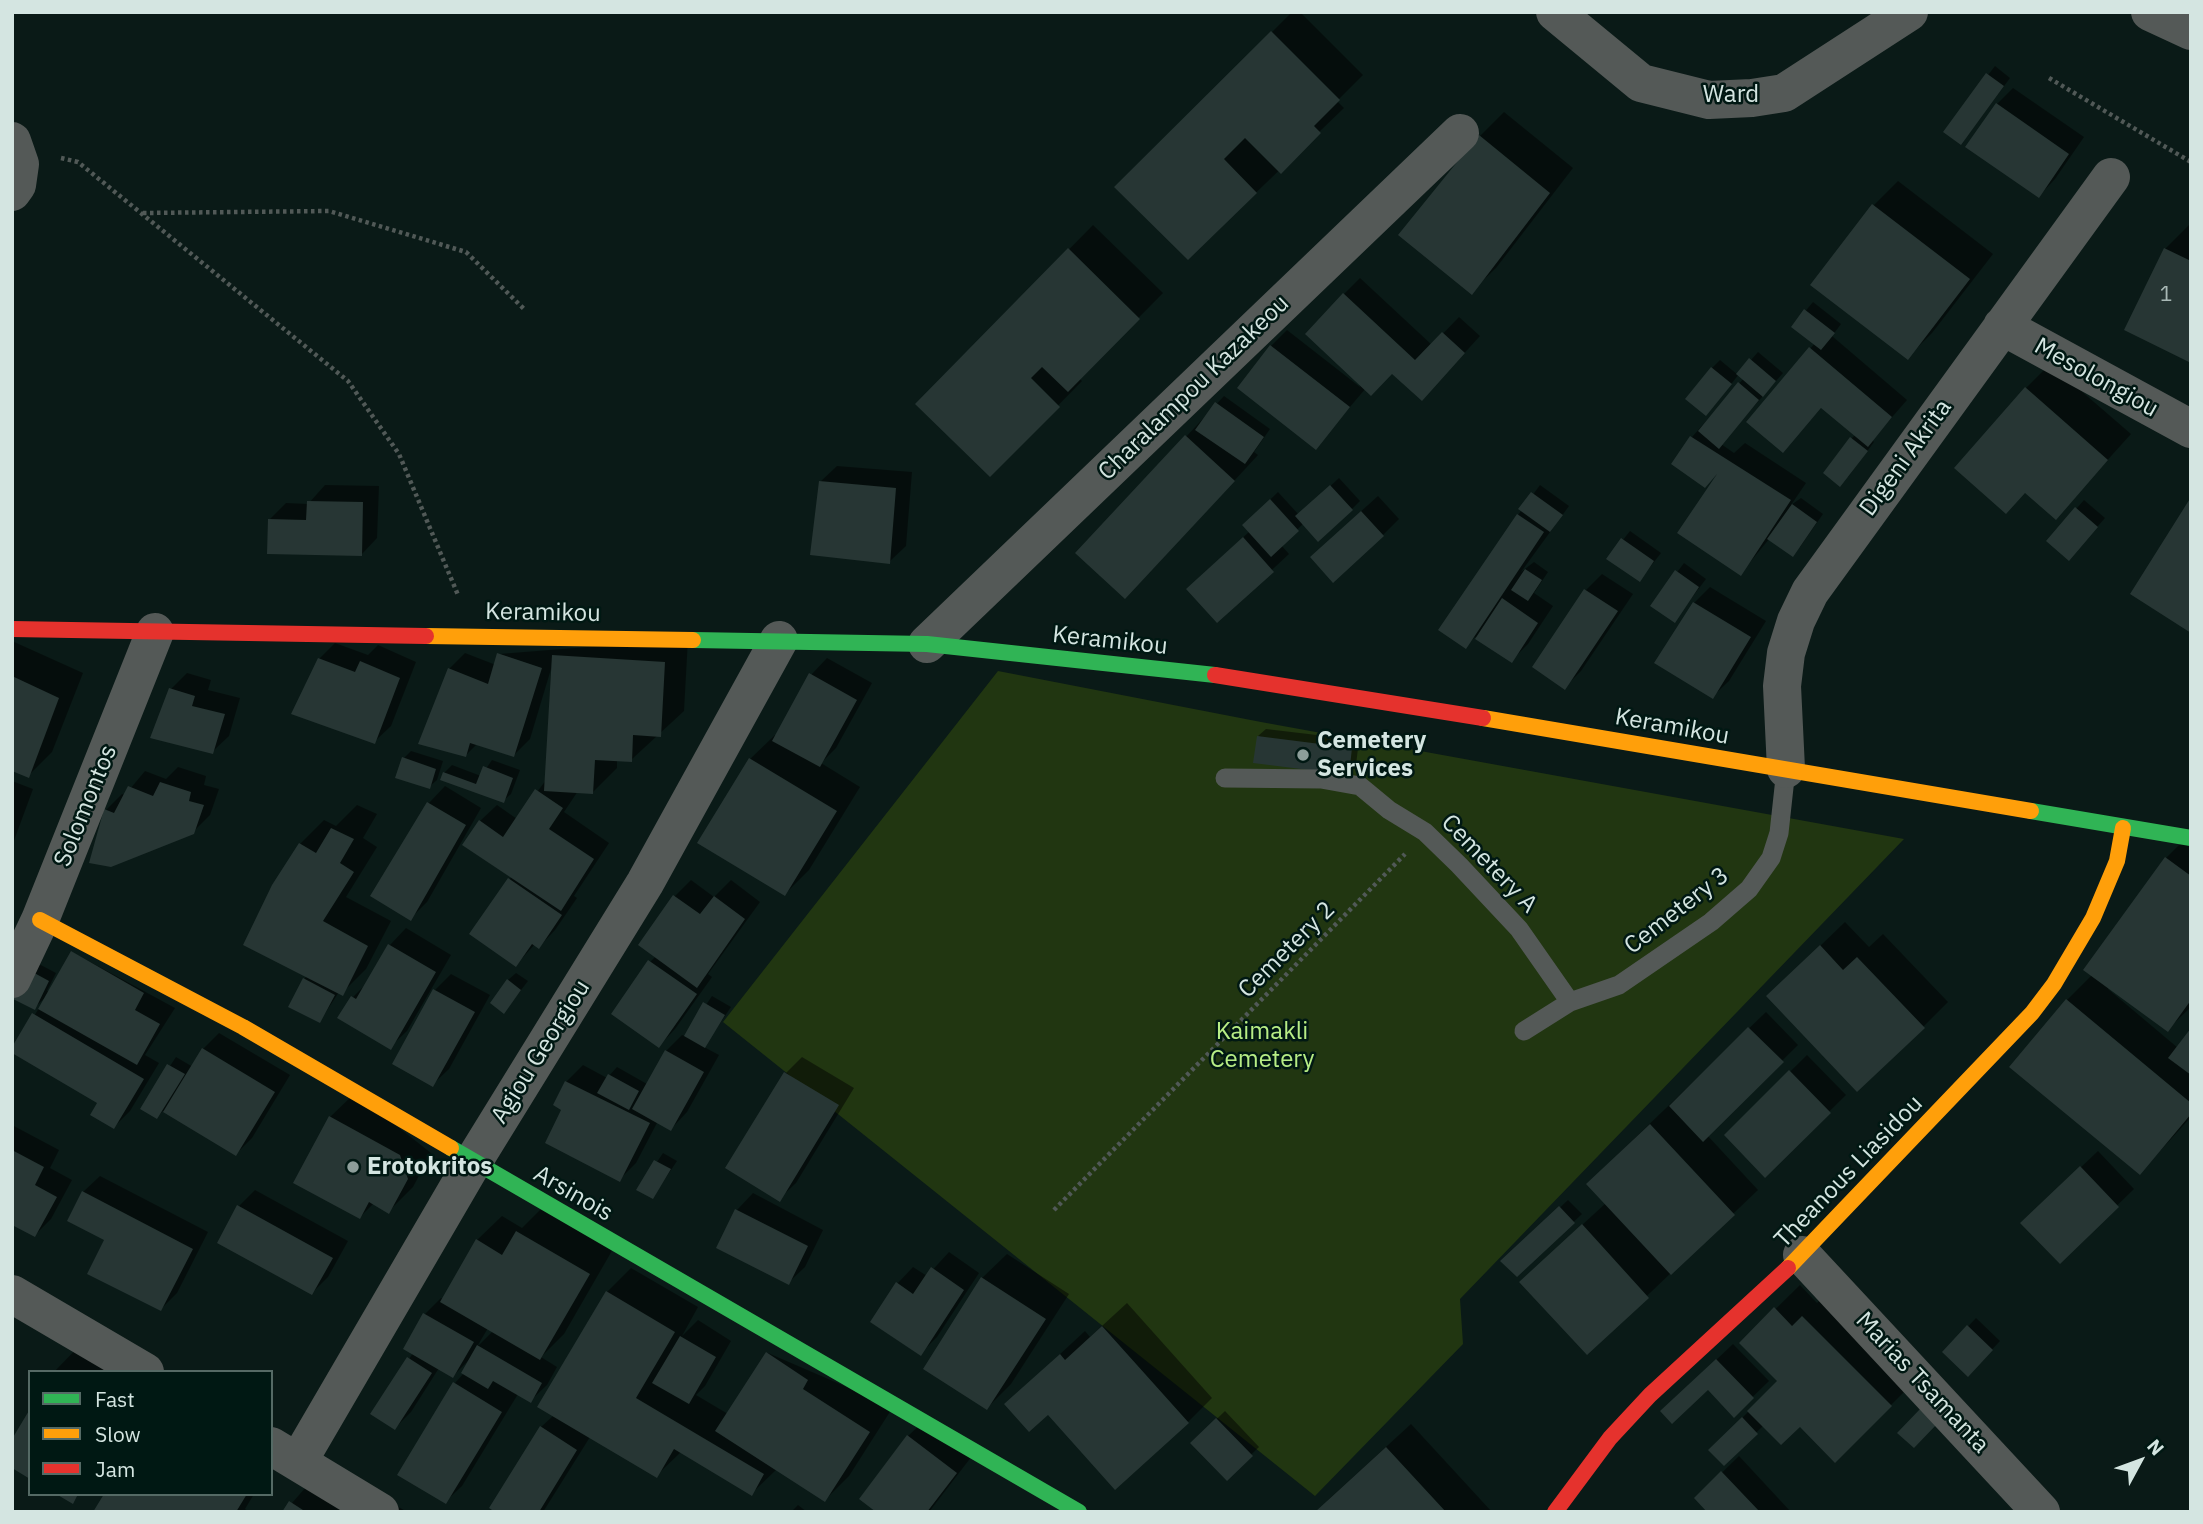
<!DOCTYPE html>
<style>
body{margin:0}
#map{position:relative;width:2203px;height:1524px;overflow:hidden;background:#0a1a17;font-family:"IBM Plex Sans",sans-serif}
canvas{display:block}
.frame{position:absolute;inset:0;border:14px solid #d4e5e1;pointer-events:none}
.legend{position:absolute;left:28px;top:1370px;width:245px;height:126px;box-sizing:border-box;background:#001813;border:2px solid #556a65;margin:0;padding:9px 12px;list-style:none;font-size:21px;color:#d4e5e1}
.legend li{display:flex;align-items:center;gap:14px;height:35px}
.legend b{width:35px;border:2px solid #556a65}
.north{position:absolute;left:2105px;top:1426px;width:70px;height:70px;-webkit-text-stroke:5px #001813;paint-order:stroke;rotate:49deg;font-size:19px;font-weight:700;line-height:28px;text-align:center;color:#d4e5e1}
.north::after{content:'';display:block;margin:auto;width:24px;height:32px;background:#d4e5e1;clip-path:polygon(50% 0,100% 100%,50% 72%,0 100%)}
</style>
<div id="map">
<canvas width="2203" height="1524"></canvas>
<div class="frame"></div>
<ul class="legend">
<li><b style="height:9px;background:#30b455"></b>Fast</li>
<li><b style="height:9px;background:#ff9f0a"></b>Slow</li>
<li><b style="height:9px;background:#e5322d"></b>Jam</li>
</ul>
<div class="north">N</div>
</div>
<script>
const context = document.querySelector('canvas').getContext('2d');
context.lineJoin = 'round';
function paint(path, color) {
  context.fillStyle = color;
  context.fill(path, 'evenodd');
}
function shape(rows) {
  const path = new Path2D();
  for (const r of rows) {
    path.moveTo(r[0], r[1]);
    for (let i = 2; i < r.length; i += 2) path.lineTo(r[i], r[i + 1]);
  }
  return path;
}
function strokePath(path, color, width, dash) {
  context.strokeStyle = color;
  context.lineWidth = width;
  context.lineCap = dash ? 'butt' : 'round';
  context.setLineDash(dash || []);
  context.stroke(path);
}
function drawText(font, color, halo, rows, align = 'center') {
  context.font = font + ' "IBM Plex Sans",sans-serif';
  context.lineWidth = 5;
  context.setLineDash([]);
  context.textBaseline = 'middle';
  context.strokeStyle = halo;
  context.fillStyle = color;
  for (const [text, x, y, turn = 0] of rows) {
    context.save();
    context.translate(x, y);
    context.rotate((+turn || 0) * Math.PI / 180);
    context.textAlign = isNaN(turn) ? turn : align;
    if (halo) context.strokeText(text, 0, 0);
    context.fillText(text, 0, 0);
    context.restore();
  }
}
paint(shape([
 [998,671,1261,722,1904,839,1460,1299,1463,1344,1315,1496,723,1022]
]), '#213611');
paint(shape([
 [1292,12,1300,12,1363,75,1337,101,1344,108,1188,258,1117,187],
 [1995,66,2010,78,1968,135,1945,131],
 [2013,88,2084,137,2055,179,2039,196,1997,104],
 [1504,112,1573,168,1496,268,1471,292,1480,136],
 [1898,181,1993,254,1932,333,1907,358,1874,205],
 [2190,224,2191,225,2191,361,2126,329,2165,249],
 [1093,225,1163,293,1079,378,1082,381,990,475,917,404],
 [1360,278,1432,345,1459,317,1480,336,1438,382,1393,372,1366,388,1316,447,1271,346,1287,330,1360,387,1344,294],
 [1813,302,1841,324,1832,336,1907,400,1872,440,1874,442,1848,477,1852,438,1856,434,1822,407,1783,451,1748,422,1815,343,1793,326],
 [1758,352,1783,373,1721,444,1734,453,1745,443,1806,483,1791,505,1801,498,1823,514,1800,547,1770,538,1741,573,1716,477,1674,464,1692,437,1744,378,1739,374,1714,406,1712,368,1720,360,1738,375],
 [2050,364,2131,434,2056,517,2026,388],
 [1224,396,1270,429,1254,452,1258,455,1149,573,1078,553],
 [837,466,912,472,906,546,889,562,820,482],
 [1339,478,1360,501,1352,509,1304,523,1281,545,1289,554,1217,621,1204,573,1250,531,1244,525,1278,492,1299,515],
 [325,485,379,486,377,538,361,555,270,519,286,503,308,504],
 [1540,485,1569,506,1521,572,1534,562,1548,572,1534,593,1553,606,1528,644,1512,660,1475,637,1466,646,1518,515],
 [1378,496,1399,519,1383,535,1328,541],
 [2084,500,2105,518,2076,551,2048,541],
 [1630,531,1661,553,1640,580,1608,559],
 [1684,563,1706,579,1674,621,1652,606],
 [1602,574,1633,594,1581,671,1565,687,1586,590],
 [1710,587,1766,621,1729,681,1712,697,1694,603],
 [688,639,684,711,631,760,617,759,617,768,593,792,578,791,564,812,609,843,574,896,577,898,555,930,539,947,535,944,516,965,471,934,512,876,480,821,497,805,517,819,546,780,551,669,530,739,514,755,477,744,466,755,449,669,465,653,496,665,499,654],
 [12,641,83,673,52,752,28,776,12,769],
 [335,643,368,655,378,645,416,662,391,726,374,742,319,659],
 [827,658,872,683,836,748,821,763,860,787,809,870,785,894,750,759,775,735,777,736,811,675],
 [187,673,211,680,208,690,240,698,229,736,212,752,171,689],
 [1266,729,1359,740,1356,765,1348,773,1258,736],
 [411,751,443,761,437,780,429,787,404,758],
 [492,760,520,770,511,794,503,801,444,773,452,765,481,776],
 [178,767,206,776,204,785,219,789,210,815,193,832,91,862,106,810,122,794,125,795,145,771,166,779],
 [12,781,33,789,12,846],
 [445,786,481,808,427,902,411,918,373,896,429,803],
 [357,805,377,814,363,838,377,847,346,897,391,921,366,969,342,993,339,992,320,1021,304,979,307,976,300,844,324,820,336,826],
 [2190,834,2191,1007,2168,1029,2109,987,2108,989,2178,1048,2191,1031,2191,1117,2140,1173,2067,1000,2092,975,2166,858],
 [691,880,714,897,731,880,760,902,708,974,712,977,675,1029,659,1046,650,962,656,956,675,896],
 [1845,922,1869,947,1883,934,1948,1002,1923,1027,1793,972],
 [406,928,451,955,407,1031,390,1047,340,1018,353,997,368,982,390,945],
 [72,952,175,1008,145,1055,159,1063,130,1111,114,1127,99,1103,12,1051,46,997,34,1008,15,998,37,963,56,973,47,991,49,992],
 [516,973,528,981,504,1012,508,980],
 [451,974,490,995,449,1069,432,1085,435,990],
 [712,996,731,1007,704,1047,719,1055,687,1112,671,1129,658,1121,636,1163,620,1179,564,1109,555,1104,566,1082,583,1065,607,1078,617,1067,647,1084,666,1051,682,1035,685,1036],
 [1766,1012,1798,1045,1707,1135,1758,1190,1587,1353,1546,1258,1606,1203,1612,1160],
 [219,1033,290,1075,252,1138,236,1154,163,1111,157,1117,142,1108,176,1057,193,1067,203,1049],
 [1807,1055,1846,1095,1765,1175,1726,1135],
 [802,1057,854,1088,796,1183,779,1199,728,1168,786,1073],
 [355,1093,431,1153,413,1187,389,1211,374,1203,360,1217,330,1117],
 [12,1125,59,1150,50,1168,72,1180,51,1219,35,1235,12,1223],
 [2098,1151,2134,1189,2060,1261,2039,1207],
 [663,1153,677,1161,653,1197,639,1189],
 [100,1176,208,1232,177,1293,161,1309,106,1240,83,1192],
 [255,1190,348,1241,328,1277,312,1293,239,1206],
 [753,1193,823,1230,805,1267,788,1283,718,1247,737,1210],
 [1568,1200,1582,1214,1517,1275,1503,1261],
 [542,1208,613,1249,564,1334,541,1357,557,1367,547,1385,530,1401,518,1394,462,1486,445,1502,399,1474,455,1383,464,1373,469,1360,453,1376,439,1368,411,1412,395,1428,373,1414,413,1353,425,1314,441,1298,443,1299,477,1240,502,1216,522,1228],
 [488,1328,493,1331,479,1345,478,1345],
 [949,1252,979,1273,937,1337,921,1353,897,1284,913,1267,927,1276],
 [1007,1254,1069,1294,1011,1384,987,1408,982,1278],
 [631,1268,698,1307,682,1336,698,1320,731,1341,705,1386,696,1395,728,1414,768,1353,893,1407,849,1476,825,1500,777,1469,751,1494,681,1452,656,1476,590,1437,543,1512,498,1512,541,1427,554,1415,607,1292],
 [1800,1285,1817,1303,1827,1293,1915,1381,1835,1461,1800,1425,1764,1425,1724,1464,1710,1450,1779,1381,1741,1343],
 [1127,1303,1212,1398,1188,1422,1048,1412,1006,1404,1085,1331,1090,1337],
 [1976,1318,2000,1341,1968,1375,1944,1352],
 [81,1344,127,1372,54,1372],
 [1733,1344,1769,1381,1734,1415,1708,1388,1679,1395],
 [1225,1411,1259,1447,1227,1478,1192,1443],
 [925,1420,972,1456,929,1512,878,1512,908,1436],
 [1411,1424,1492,1512,1317,1512,1329,1499],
 [1739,1456,1791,1512,1709,1512,1696,1498],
 [314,1478,370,1490,407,1512,284,1512],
 [107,1494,254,1494,245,1509,249,1512,95,1512],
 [798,1505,807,1512,791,1512]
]), '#0007');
paint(shape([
 [1271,31,1340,100,1314,126,1321,133,1281,174,1245,138,1224,159,1257,193,1188,260,1114,187],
 [1986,73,2004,86,1961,145,1943,132],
 [1996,103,2069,154,2039,198,1965,147],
 [1479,135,1550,193,1472,295,1398,235],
 [1872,204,1970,279,1908,360,1810,285],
 [1068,248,1140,319,1068,392,1042,367,1031,378,1060,407,990,477,915,404],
 [2164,248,2191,261,2191,363,2124,330],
 [1343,293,1415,360,1442,332,1465,353,1422,401,1392,374,1371,396,1305,334],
 [1804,309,1835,333,1821,350,1791,327],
 [1270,345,1350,407,1316,450,1237,388],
 [1809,347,1892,417,1868,447,1821,408,1783,453,1746,422],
 [1749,358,1776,381,1763,397,1736,374],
 [1711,367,1732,384,1706,416,1685,399],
 [1738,382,1759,400,1719,449,1698,431],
 [2025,387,2108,460,2056,520,2025,493,2006,514,1954,468],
 [1215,402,1264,437,1245,464,1195,430],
 [1185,435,1235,481,1125,599,1075,553],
 [1690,436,1791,500,1741,576,1677,533,1717,474,1705,488,1671,464],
 [1850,437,1868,451,1840,487,1823,473],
 [819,481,896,488,890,564,810,555],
 [1330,485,1353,510,1318,542,1295,516],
 [1531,492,1563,515,1550,532,1518,509],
 [2191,497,2191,633,2130,594],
 [1270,499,1299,531,1271,557,1242,525],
 [307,501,363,502,362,556,267,554,268,519,306,520],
 [1792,504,1817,522,1793,557,1767,539],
 [2075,507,2098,527,2069,561,2046,541],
 [1361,511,1384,536,1333,583,1310,557],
 [1517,514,1544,532,1466,649,1438,630],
 [1243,537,1274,572,1217,623,1186,589],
 [1621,538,1654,561,1640,582,1606,559],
 [1525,569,1542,580,1528,601,1511,590],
 [1675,570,1699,587,1675,623,1650,606],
 [1584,589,1618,611,1565,690,1532,667],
 [1502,598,1538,623,1512,663,1475,639],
 [1693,602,1751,637,1713,699,1654,663],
 [497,653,542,668,514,757,470,743,466,757,418,744,448,668,488,684],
 [552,655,665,662,661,737,633,735,632,762,595,760,593,794,544,791],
 [318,658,355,672,360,661,400,678,375,744,291,714],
 [809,673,857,700,820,767,772,741],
 [12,676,59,698,29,778,12,771],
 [169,688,195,696,192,706,225,714,213,754,150,738],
 [1257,736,1352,748,1349,775,1253,763],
 [402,757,436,769,430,789,395,778],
 [749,758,837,811,785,896,697,843],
 [483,766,513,778,504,803,440,780,443,772,476,784],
 [160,782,191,792,189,801,204,805,194,834,111,867,89,863,104,809,114,813,128,786,153,796],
 [535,789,563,808,549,829,594,859,561,911,462,845,479,820,503,837],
 [427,802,466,825,411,921,370,896],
 [331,828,354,839,340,863,354,872,323,921,368,946,343,996,243,945,272,885,299,843,316,853],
 [2165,857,2191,876,2191,1000,2168,1032,2083,970],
 [508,878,562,915,539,949,532,944,516,967,469,934],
 [673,895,700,914,714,896,745,919,697,988,638,945],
 [388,944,436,972,391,1050,337,1018,351,996,356,999],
 [1820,945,1843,970,1857,957,1925,1028,1857,1092,1766,996],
 [71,951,144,993,135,1010,160,1024,137,1065,38,1009],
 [648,960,697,994,659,1048,611,1014],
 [27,969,49,981,35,1010,13,999],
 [303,978,335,995,320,1023,288,1007],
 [507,979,521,990,504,1014,490,1003],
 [433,989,475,1012,433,1087,392,1064],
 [2066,999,2191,1103,2191,1114,2140,1175,2009,1067],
 [703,1002,725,1015,705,1048,684,1036],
 [32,1013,144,1079,114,1129,90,1115,97,1103,12,1053,12,1047],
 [1748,1027,1784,1062,1703,1142,1669,1106],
 [2191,1028,2191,1075,2168,1058],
 [202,1048,275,1092,236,1156,163,1112],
 [665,1050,704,1072,671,1131,632,1109],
 [167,1064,185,1074,157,1119,140,1109],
 [1789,1070,1831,1113,1765,1178,1724,1135],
 [784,1072,839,1105,780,1202,725,1168],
 [608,1074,639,1091,629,1110,597,1093],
 [565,1081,650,1123,620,1182,545,1143,561,1110,553,1105],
 [329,1116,400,1155,408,1179,389,1214,369,1202,360,1219,293,1183],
 [1650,1124,1735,1215,1671,1275,1586,1184],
 [12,1150,44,1167,35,1185,57,1197,35,1237,12,1225],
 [654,1160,671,1169,653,1199,636,1190],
 [2080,1166,2119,1207,2060,1264,2020,1223],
 [82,1191,193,1249,161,1311,87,1274,104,1240,67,1221],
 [237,1205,333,1258,312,1295,217,1243],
 [1559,1206,1575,1223,1517,1277,1500,1261],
 [735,1209,808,1246,789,1285,716,1248],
 [1582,1224,1649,1298,1587,1355,1519,1282],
 [516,1231,590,1274,540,1360,440,1302,476,1239,502,1255],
 [931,1267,964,1290,921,1356,870,1322,896,1282,913,1294],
 [981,1277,1046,1319,987,1410,923,1369],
 [606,1291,675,1332,636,1398,764,1474,752,1496,674,1449,657,1478,537,1407],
 [1774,1307,1792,1326,1802,1316,1892,1406,1835,1463,1800,1427,1781,1445,1747,1411,1777,1381,1739,1343],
 [423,1313,474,1342,453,1378,403,1349],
 [1967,1325,1993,1350,1968,1377,1942,1352],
 [1102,1326,1189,1423,1115,1490,1048,1415,1029,1432,1004,1404,1060,1354,1065,1360],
 [680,1336,716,1357,689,1404,652,1383],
 [477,1345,542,1383,531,1403,493,1381,488,1389,461,1373],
 [766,1352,808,1380,803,1389,870,1432,825,1502,715,1431],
 [407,1357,432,1373,395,1430,370,1414],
 [1716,1359,1754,1398,1734,1418,1708,1390,1672,1424,1660,1411],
 [453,1382,502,1412,446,1504,397,1475],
 [1921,1408,1937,1424,1914,1448,1897,1433],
 [30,1409,30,1479,12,1468,12,1439],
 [1742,1417,1758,1434,1724,1466,1708,1450],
 [1216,1418,1253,1456,1227,1481,1190,1443],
 [540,1426,577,1450,539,1512,495,1512,489,1508],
 [907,1435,957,1473,927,1512,876,1512,859,1499],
 [1386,1447,1446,1512,1315,1512],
 [1721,1471,1760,1512,1707,1512,1694,1498],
 [56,1494,78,1494,73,1504],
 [104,1494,247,1494,236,1512,93,1512],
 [289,1501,306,1512,282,1512]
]), '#273634');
strokePath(shape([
 [2049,78,2191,162],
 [61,158,78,162,348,381,399,454,458,595],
 [143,213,329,211,466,252,525,310],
 [1054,1210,1405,854]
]), '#515957', 4.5, [3.5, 3.5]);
strokePath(shape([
 [1225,778,1321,779,1360,786,1389,810,1425,832,1459,865,1519,929,1570,1002],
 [1524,1031,1570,1002,1619,985,1711,922,1749,889,1771,858,1779,833,1786,769]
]), '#545957', 19);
strokePath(shape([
 [1555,12,1641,83,1709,100,1752,98,1784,93,1909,12],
 [2150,12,2191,31],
 [12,141,20,164,17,185,12,192],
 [2002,326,2191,429],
 [927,644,1460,133],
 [1786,769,1782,686,1786,653,1796,621,1810,592,2111,177],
 [12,979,40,920,155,632],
 [1802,1255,2041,1512],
 [12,1294,145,1372],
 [271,1446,380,1512],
 [298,1462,473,1162,645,883,779,640]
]), '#545957', 38);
strokePath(shape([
 [693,640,927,644,1215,675],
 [2031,811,2191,838],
 [451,1148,1079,1512]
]), '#30b455', 16);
strokePath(shape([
 [426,636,693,640],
 [1483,718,2031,811],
 [40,920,243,1027,451,1148],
 [1788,1268,2032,1013,2054,984,2093,918,2117,861,2123,828]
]), '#ff9f0a', 16);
strokePath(shape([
 [12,629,426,636],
 [1215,675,1483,718],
 [1555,1512,1610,1438,1650,1395,1788,1268]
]), '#e5322d', 16);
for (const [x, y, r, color] of [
 [1303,755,7,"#8d9e9a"],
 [353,1167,7,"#8d9e9a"]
]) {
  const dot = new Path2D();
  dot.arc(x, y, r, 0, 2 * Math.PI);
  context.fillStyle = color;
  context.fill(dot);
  strokePath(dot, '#001813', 2.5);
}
drawText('21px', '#a9b9b6', null, [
 ["1",2166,295]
]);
drawText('24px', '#d4e5e1', '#001813', [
 ["Ward",1731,95],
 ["Mesolongiou",2096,378,29],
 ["Charalampou Kazakeou",1194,388,-44],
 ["Digeni Akrita",1906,458,-54],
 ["Keramikou",543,613,1],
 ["Keramikou",1110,641,6],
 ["Keramikou",1672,727,10],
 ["Solomontos",86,806,-68],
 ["Cemetery A",1489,864,46],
 ["Cemetery 3",1677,911,-38],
 ["Cemetery 2",1287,950,-45],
 ["Agiou Georgiou",541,1052,-58],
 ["Theanous Liasidou",1849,1172,-46],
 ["Arsinois",573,1194,30],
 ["Marias Tsamanta",1922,1383,47]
]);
drawText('bold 24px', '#d4e5e1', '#001813', [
 ["Cemetery",1317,741],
 ["Services",1317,769],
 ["Erotokritos",367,1167]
], 'left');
drawText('24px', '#b7ed85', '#001813', [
 ["Kaimakli",1262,1032],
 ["Cemetery",1262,1060]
]);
</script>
